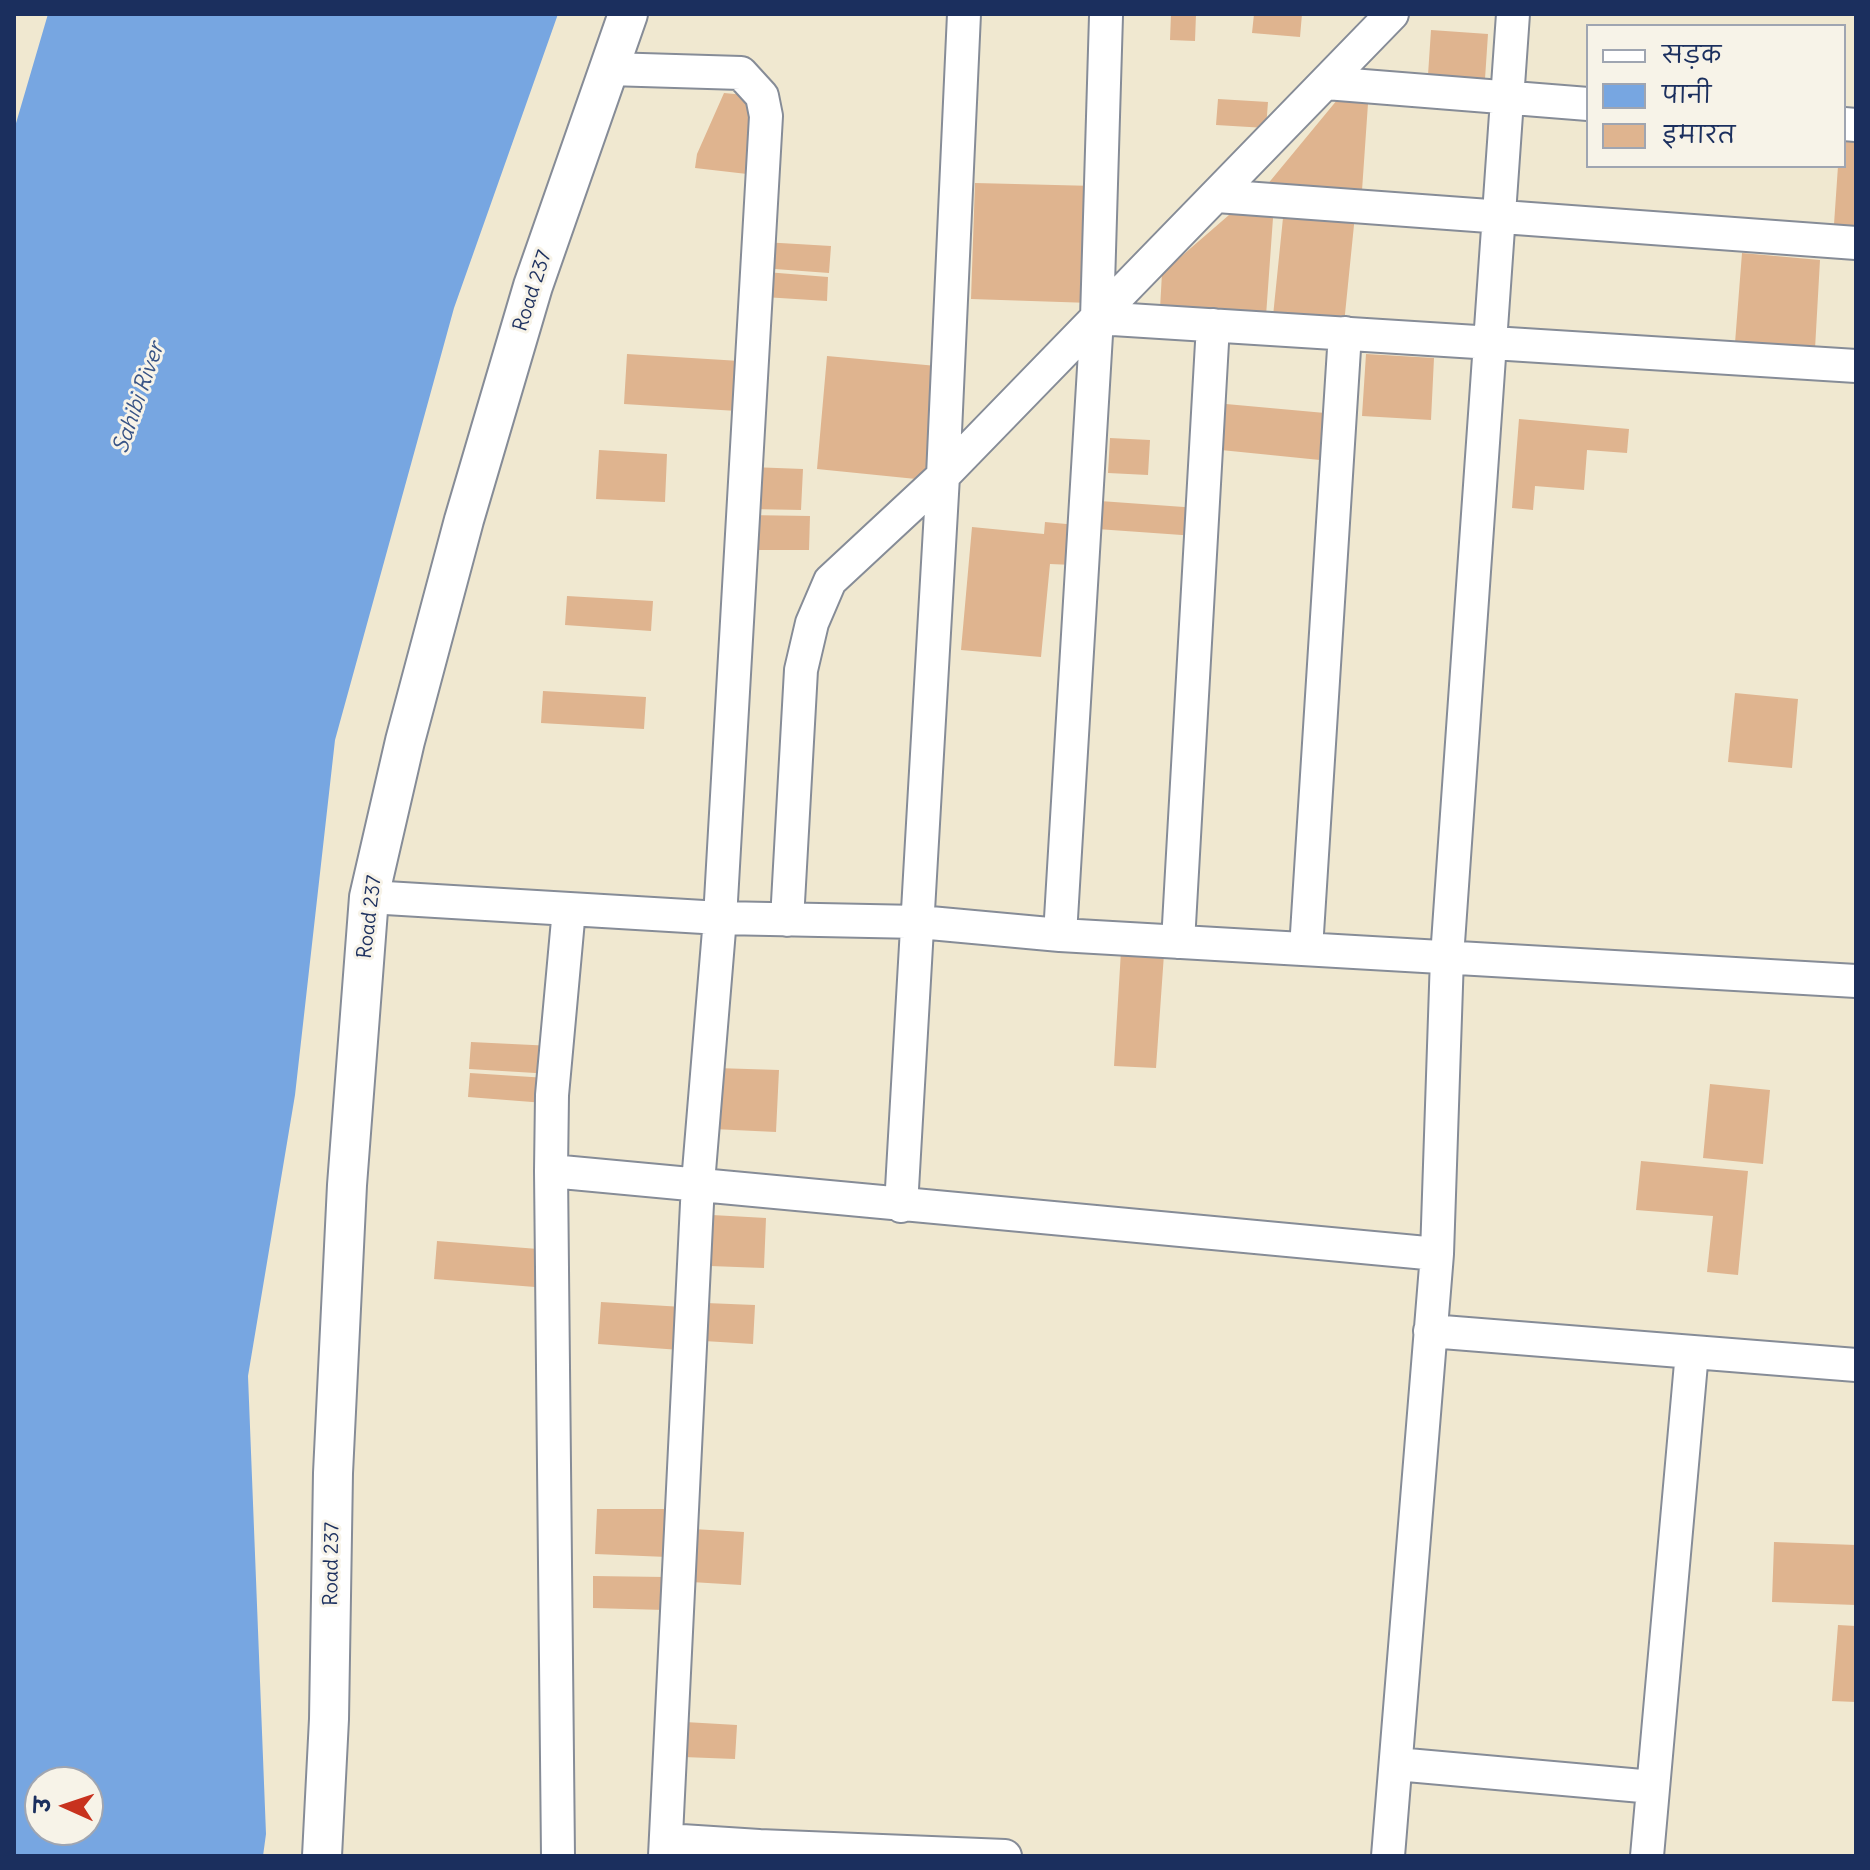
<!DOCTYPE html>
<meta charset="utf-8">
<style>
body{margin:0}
#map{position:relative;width:1870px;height:1870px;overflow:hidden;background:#f0e8d0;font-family:Delius,"Playpen Sans Deva",sans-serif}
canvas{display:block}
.frame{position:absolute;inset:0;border:16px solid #1b2f5e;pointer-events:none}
.legend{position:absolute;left:1586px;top:24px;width:260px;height:144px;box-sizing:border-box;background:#f7f3e8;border:2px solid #9fa5b1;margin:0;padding:10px 14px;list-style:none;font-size:24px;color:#1b2f5e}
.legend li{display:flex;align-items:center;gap:16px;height:40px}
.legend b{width:40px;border:2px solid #9fa5b1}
.north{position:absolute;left:24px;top:1766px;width:80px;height:80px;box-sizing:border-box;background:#f7f3e8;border:2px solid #9fa5b1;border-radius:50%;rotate:273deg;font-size:22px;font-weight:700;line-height:32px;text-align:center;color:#1b2f5e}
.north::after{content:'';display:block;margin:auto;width:28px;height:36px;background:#c8321e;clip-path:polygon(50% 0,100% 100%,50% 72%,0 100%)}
</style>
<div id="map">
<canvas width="1870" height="1870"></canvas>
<div class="frame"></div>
<ul class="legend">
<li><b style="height:10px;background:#fff"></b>सड़क</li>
<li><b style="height:22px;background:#77a6e1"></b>पानी</li>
<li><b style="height:22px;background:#dfb48f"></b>इमारत</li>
</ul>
<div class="north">उ</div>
</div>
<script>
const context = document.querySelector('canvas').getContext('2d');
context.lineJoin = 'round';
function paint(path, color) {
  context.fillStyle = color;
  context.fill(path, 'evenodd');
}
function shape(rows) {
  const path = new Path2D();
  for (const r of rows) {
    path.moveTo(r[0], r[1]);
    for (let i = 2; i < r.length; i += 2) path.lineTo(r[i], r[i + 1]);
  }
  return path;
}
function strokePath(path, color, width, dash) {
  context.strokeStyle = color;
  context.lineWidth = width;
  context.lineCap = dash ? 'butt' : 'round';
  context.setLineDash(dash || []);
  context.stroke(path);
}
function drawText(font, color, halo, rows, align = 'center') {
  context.font = font + ' Delius,sans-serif';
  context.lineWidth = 6;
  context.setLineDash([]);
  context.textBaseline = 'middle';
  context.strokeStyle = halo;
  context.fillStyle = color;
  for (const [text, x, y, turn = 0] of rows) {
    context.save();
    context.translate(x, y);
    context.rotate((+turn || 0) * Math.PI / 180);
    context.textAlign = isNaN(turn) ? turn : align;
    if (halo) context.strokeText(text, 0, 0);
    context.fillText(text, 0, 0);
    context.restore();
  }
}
paint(shape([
 [48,14,558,14,454,308,335,740,295,1095,248,1376,266,1834,263,1856,14,1856,14,130],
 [40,1782,88,1782,88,1830,40,1830]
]), '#77a6e1');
paint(shape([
 [1171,14,1196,14,1195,41,1170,40],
 [1254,14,1302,14,1300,37,1252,33],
 [1431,30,1488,34,1485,79,1428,75],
 [1347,88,1369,89,1361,205,1257,197],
 [724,93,756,96,747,174,695,168,697,154],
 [1218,99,1268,102,1266,128,1216,125],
 [1844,137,1856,137,1856,240,1833,239,1838,166,1844,166],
 [975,183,1095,186,1091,303,971,299],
 [1244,202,1274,204,1266,316,1160,309,1162,273],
 [1284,208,1355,215,1344,324,1273,316],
 [763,242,831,246,829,273,761,268],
 [1742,253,1820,260,1815,349,1735,343],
 [766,272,828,277,827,301,764,297],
 [627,354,740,361,737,411,624,404],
 [1366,354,1434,358,1431,420,1362,416],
 [827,356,937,366,926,480,817,469],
 [1215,403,1325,413,1320,460,1211,449],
 [1519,419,1629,429,1627,453,1587,450,1584,490,1535,486,1533,510,1512,508],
 [1110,438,1150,440,1148,475,1108,473],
 [599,450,667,454,665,502,596,499],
 [751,467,803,469,801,510,749,509],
 [1100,501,1198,508,1196,536,1097,529],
 [747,515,810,516,809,550,746,550],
 [1045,522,1077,525,1073,565,1050,564,1041,657,961,650,972,527,1044,534],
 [567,596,653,601,651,631,565,625],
 [543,691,646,697,644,729,541,723],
 [1735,693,1798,699,1792,768,1728,762],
 [1121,951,1164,954,1156,1068,1114,1066],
 [471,1042,553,1046,552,1074,469,1069],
 [716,1068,779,1070,776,1132,713,1129],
 [470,1073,547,1078,545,1103,468,1097],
 [1710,1084,1770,1090,1763,1164,1703,1158],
 [1641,1161,1748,1171,1738,1275,1707,1272,1713,1216,1636,1210],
 [712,1215,766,1218,764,1268,710,1266],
 [437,1241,538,1249,535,1287,434,1279],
 [601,1302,683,1307,680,1350,598,1344],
 [706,1303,755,1305,753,1344,704,1341],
 [597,1509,669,1509,667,1557,595,1554],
 [693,1529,744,1532,741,1585,691,1582],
 [1774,1542,1856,1545,1856,1605,1772,1602],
 [593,1576,665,1577,665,1610,593,1608],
 [1838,1625,1856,1626,1856,1702,1832,1701],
 [685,1722,737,1725,735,1759,683,1757]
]), '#dfb48f');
const minor = shape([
 [609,69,741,73,762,96,766,116,720,918,698,1183,665,1856],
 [1326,83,1588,104],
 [1844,124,1856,125],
 [1217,196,1856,243],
 [1097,318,1856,366],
 [369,897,720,918,919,922,1060,935,1856,981],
 [787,920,801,670,812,623,830,581,943,476,1392,14],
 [1060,935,1097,318,1106,16],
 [1178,942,1213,325],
 [1306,949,1345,333],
 [551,1171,1437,1254],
 [901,1206,943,476,964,14],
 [1430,1331,1856,1365],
 [1396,1764,1653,1787],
 [666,1840,759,1846],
 [558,1856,551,1171,552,1095,569,909],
 [758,1856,759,1846,1005,1856],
 [1388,1856,1437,1254,1447,957,1513,14],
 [1647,1856,1692,1352]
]);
const tertiary = shape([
 [322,1856,329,1719,333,1473,347,1185,369,897,405,741,464,520,533,286,628,14]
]);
strokePath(minor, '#868c97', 36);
strokePath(tertiary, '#868c97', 42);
strokePath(minor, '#fff', 32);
strokePath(tertiary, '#fff', 38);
drawText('20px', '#1b2f5e', '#f7f3e8', [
 ["Road 237",533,291,-72],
 ["Road 237",370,917,-83],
 ["Road 237",332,1564,-89]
]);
drawText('italic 22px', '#375385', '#f7f3e8', [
 ["Sahibi River",139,398,-71]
]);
</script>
